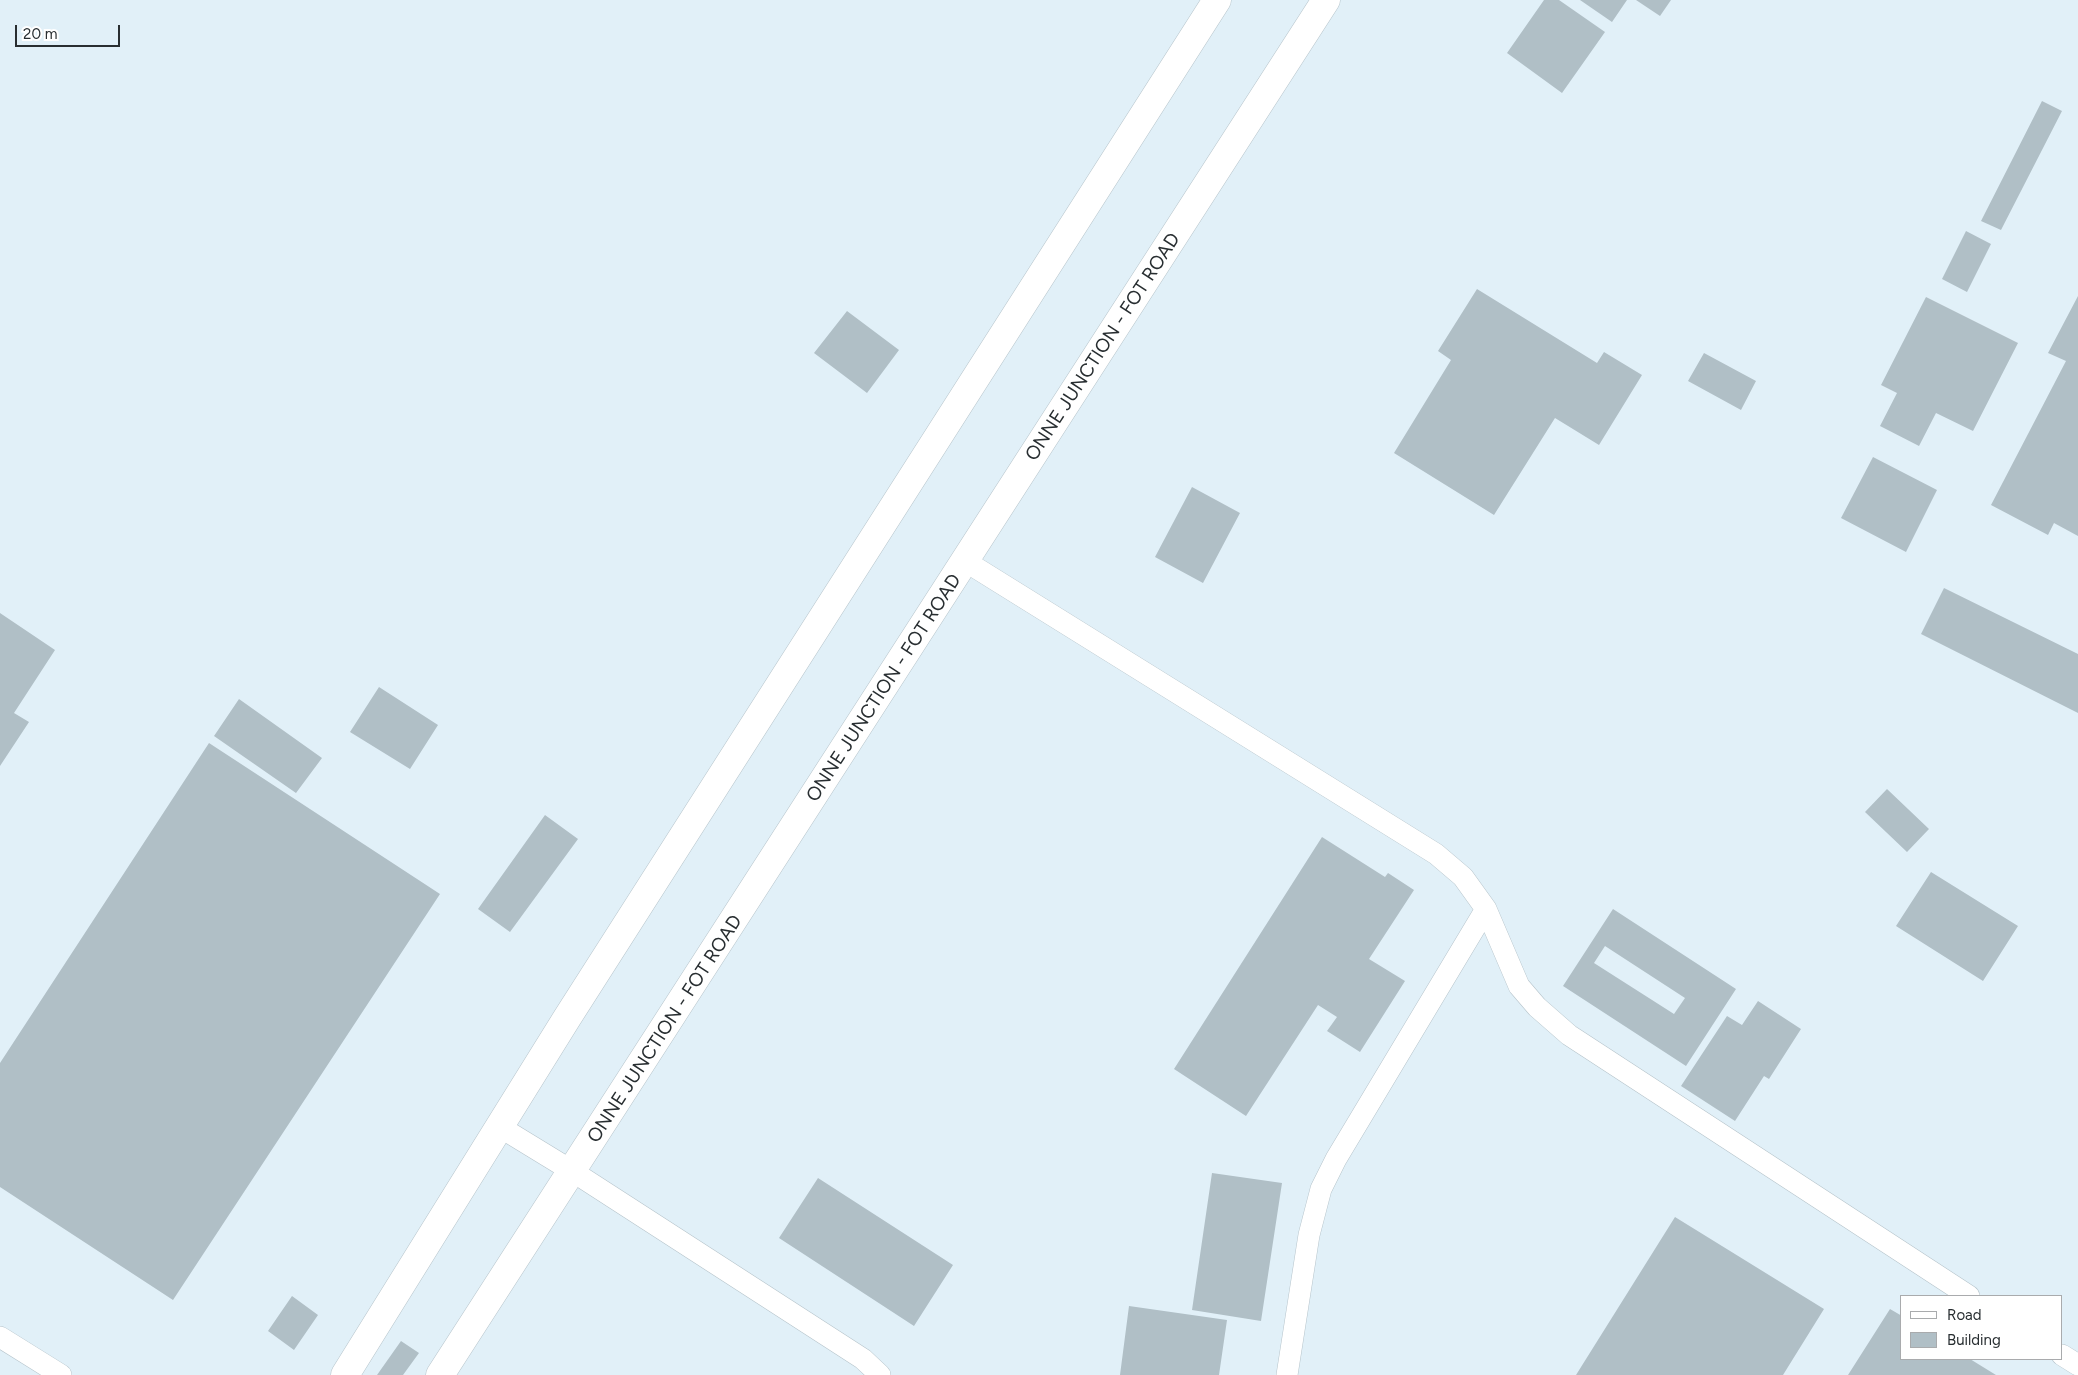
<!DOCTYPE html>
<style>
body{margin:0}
#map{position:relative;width:2078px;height:1375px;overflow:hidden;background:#e1f0f8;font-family:Figtree,sans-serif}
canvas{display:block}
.legend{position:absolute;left:1900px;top:1295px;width:162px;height:65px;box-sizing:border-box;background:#fff;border:1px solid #a9abad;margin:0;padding:6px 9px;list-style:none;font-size:15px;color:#282e31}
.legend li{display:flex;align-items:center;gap:10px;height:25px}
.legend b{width:25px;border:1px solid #a9abad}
.scale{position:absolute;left:15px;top:25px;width:105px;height:22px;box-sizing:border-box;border:2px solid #282e31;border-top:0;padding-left:6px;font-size:15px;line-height:18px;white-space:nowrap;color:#282e31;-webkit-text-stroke:4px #fff;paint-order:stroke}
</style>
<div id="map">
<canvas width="2078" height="1375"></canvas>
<ul class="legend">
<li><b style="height:6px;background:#fff"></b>Road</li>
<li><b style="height:14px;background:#b0bfc6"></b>Building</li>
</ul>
<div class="scale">20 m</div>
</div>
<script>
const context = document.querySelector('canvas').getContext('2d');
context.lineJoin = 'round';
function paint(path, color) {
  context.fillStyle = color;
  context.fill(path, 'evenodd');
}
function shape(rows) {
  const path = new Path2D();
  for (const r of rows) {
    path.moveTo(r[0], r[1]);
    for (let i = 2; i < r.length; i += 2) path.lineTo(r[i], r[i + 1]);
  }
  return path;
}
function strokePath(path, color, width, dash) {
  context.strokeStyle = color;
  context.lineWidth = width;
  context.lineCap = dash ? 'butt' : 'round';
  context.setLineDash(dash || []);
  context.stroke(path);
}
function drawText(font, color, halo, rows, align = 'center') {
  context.font = font + ' Figtree,sans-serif';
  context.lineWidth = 4;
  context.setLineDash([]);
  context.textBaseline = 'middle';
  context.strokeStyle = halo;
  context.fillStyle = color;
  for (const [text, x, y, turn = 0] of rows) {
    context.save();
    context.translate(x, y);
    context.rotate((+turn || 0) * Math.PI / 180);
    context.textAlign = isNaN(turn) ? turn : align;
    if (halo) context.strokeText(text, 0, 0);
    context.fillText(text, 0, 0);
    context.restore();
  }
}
paint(shape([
 [1544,0,1559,0,1605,32,1562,93,1507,53],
 [1580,0,1627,0,1612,22],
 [1636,0,1671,0,1660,16],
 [2042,101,2062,111,2001,230,1981,221],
 [1966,231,1991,244,1967,292,1942,279],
 [1477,289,1597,363,1604,352,1642,375,1599,445,1555,418,1494,515,1394,453,1451,360,1438,351],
 [2078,296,2078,536,2054,523,2048,535,1991,505,2066,361,2048,353],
 [1926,297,2018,343,1973,431,1936,413,1919,446,1880,426,1897,393,1881,385],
 [847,311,899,350,867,393,814,353],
 [1704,353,1756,381,1741,410,1688,381],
 [1873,457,1937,490,1906,552,1841,518],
 [1192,487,1240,513,1203,583,1155,557],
 [1944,588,2078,654,2078,713,1921,634],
 [0,613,55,650,14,713,29,722,0,766],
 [379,687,438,725,410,769,350,732],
 [239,699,322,758,296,793,214,736],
 [209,743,440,894,173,1300,0,1187,0,1063],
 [1887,789,1929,829,1907,852,1865,812],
 [545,815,578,839,510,932,478,909],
 [1322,837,1385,877,1388,873,1414,890,1369,959,1405,981,1360,1052,1327,1031,1337,1017,1318,1005,1246,1116,1174,1069],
 [1931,872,2018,926,1983,981,1896,926],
 [1613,909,1736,989,1686,1066,1563,986],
 [1605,946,1685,998,1674,1014,1594,963],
 [1758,1001,1801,1029,1769,1079,1764,1076,1735,1121,1681,1086,1727,1016,1742,1025],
 [1212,1173,1282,1183,1261,1321,1192,1310],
 [818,1178,953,1265,914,1326,779,1238],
 [1675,1217,1824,1309,1783,1375,1576,1375],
 [292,1296,318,1315,294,1350,268,1331],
 [1129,1306,1227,1320,1219,1375,1120,1375],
 [1890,1309,1902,1316,1902,1359,1970,1359,1996,1375,1848,1375],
 [401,1341,419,1353,403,1375,377,1375]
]), '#b0bfc6');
const service = shape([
 [965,561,1436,854,1463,877,1486,909,1519,986,1537,1007,1569,1035,1969,1296],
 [500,1127,572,1171,863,1359,880,1375],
 [0,1337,61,1375],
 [2062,1355,2078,1365],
 [1287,1375,1309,1235,1321,1189,1336,1159,1486,909]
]);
const tertiary = shape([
 [345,1375,567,1018,1217,0],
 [440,1375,1326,0]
]);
strokePath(service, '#b5c3ca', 22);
strokePath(tertiary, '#b5c3ca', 29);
strokePath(service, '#fff', 21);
strokePath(tertiary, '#fff', 28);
drawText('19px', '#282e31', '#fff', [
 ["ONNE JUNCTION - FOT ROAD",1103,347,-57],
 ["ONNE JUNCTION - FOT ROAD",884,688,-57],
 ["ONNE JUNCTION - FOT ROAD",665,1029,-57]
]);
</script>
